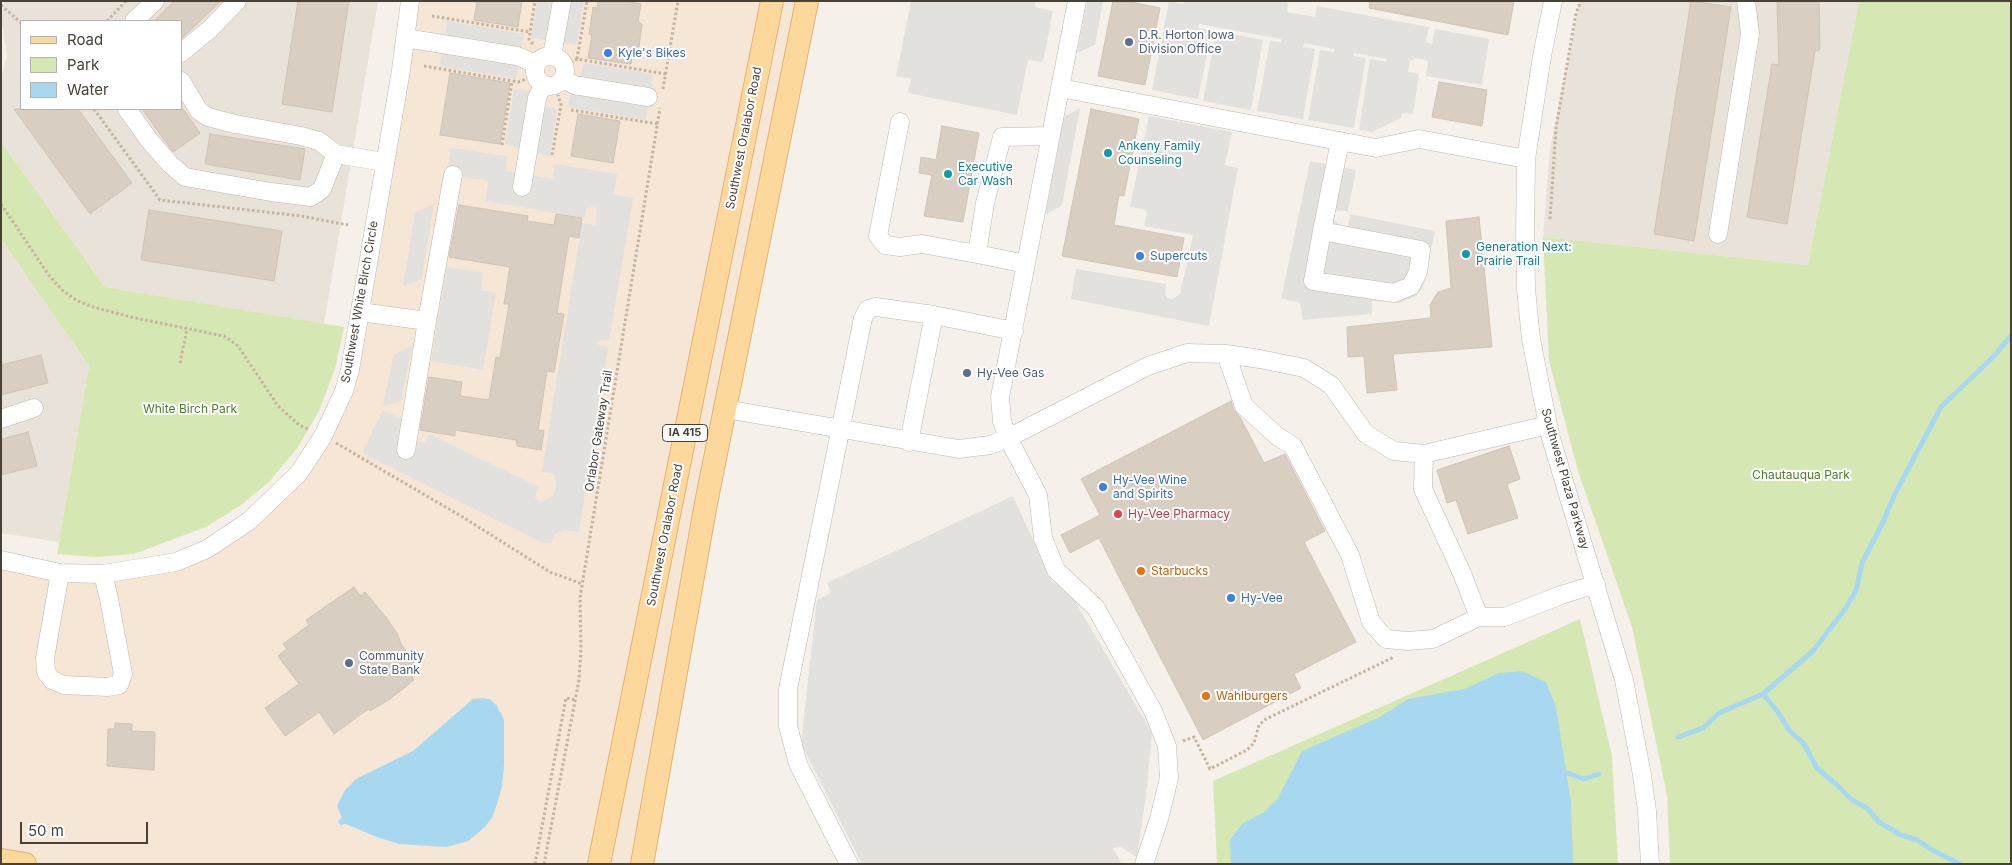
<!DOCTYPE html>
<style>
body{margin:0}
#map{position:relative;width:2012px;height:865px;overflow:hidden;background:#f5f0ea;font-family:Inter,sans-serif}
canvas{display:block}
.frame{position:absolute;inset:0;border:2px solid #484138;pointer-events:none}
.legend{position:absolute;left:20px;top:20px;width:162px;height:90px;box-sizing:border-box;background:#fff;border:1px solid #b6b3af;margin:0;padding:6px 9px;list-style:none;font-size:15px;color:#484138}
.legend li{display:flex;align-items:center;gap:10px;height:25px}
.legend b{width:25px;border:1px solid #b6b3af}
.scale{position:absolute;left:20px;top:822px;width:128px;height:22px;box-sizing:border-box;border:2px solid #484138;border-top:0;padding-left:6px;font-size:15px;line-height:18px;white-space:nowrap;color:#484138;-webkit-text-stroke:4px #fff;paint-order:stroke}
</style>
<div id="map">
<canvas width="2012" height="865"></canvas>
<div class="frame"></div>
<ul class="legend">
<li><b style="height:6px;background:#fcd89c"></b>Road</li>
<li><b style="height:14px;background:#d5e8b4"></b>Park</li>
<li><b style="height:14px;background:#a8d8ef"></b>Water</li>
</ul>
<div class="scale">50 m</div>
</div>
<script>
const context = document.querySelector('canvas').getContext('2d');
context.lineJoin = 'round';
function paint(path, color) {
  context.fillStyle = color;
  context.fill(path, 'evenodd');
}
function shape(rows) {
  const path = new Path2D();
  for (const r of rows) {
    if (r.length === 3) {
      path.moveTo(r[0] + r[2], r[1]);
      path.arc(r[0], r[1], r[2], 0, 2 * Math.PI);
      continue;
    }
    path.moveTo(r[0], r[1]);
    for (let i = 2; i < r.length; i += 2) path.lineTo(r[i], r[i + 1]);
  }
  return path;
}
function strokePath(path, color, width, dash) {
  context.strokeStyle = color;
  context.lineWidth = width;
  context.lineCap = dash ? 'butt' : 'round';
  context.setLineDash(dash || []);
  context.stroke(path);
}
function drawText(font, color, halo, rows, align = 'center') {
  context.font = font + ' Inter,sans-serif';
  context.lineWidth = 4;
  context.setLineDash([]);
  context.textBaseline = 'middle';
  context.strokeStyle = halo;
  context.fillStyle = color;
  for (const [text, x, y, turn = 0] of rows) {
    context.save();
    context.translate(x, y);
    context.rotate((+turn || 0) * Math.PI / 180);
    context.textAlign = isNaN(turn) ? turn : align;
    if (halo) context.strokeText(text, 0, 0);
    context.fillText(text, 0, 0);
    context.restore();
  }
}
paint(shape([
 [5,1,378,1,324,324,105,287,1,142,1,79,7,55,1,16],
 [21,21,181,21,181,109,21,109],
 [1580,1,1859,1,1808,265,1543,237,1550,149],
 [1,239,89,366,59,542,1,533]
]), '#e8e2d8');
paint(shape([
 [410,1,807,1,642,864,25,864,1,860,1,560,60,573,176,562,268,505,335,412]
]), '#f5e6d6');
paint(shape([
 [1859,1,2011,1,2011,864,1670,864,1667,795,1632,627,1578,471,1549,361,1543,237,1808,265],
 [1,142,105,287,344,327,335,369,319,411,298,447,270,481,241,505,206,527,134,554,95,557,57,554,89,366,1,239],
 [1580,619,1612,756,1618,864,1217,864,1213,781]
]), '#d5e8b4');
paint(shape([
 [537,1,584,1,577,45,531,38],
 [911,1,1036,1,1035,7,1053,11,1043,62,1028,60,1017,115,908,93,911,79,896,76],
 [1087,1,1103,1,1095,45,1077,53],
 [1169,1,1183,4,1184,1,1281,1,1288,3,1287,12,1315,17,1317,6,1429,27,1426,42,1432,44,1435,29,1489,39,1482,85,1426,76,1428,61,1415,58,1410,61,1408,72,1419,74,1413,114,1402,113,1401,118,1372,132,1359,130,1370,59,1386,62,1387,59,1354,53,1354,56,1366,58,1354,128,1308,120,1320,50,1334,52,1335,49,1304,43,1303,47,1315,49,1303,119,1257,111,1270,41,1281,42,1281,39,1199,24,1198,28,1212,31,1198,99,1152,90],
 [447,21,524,34,516,79,440,66],
 [1216,31,1263,40,1251,110,1203,101],
 [584,63,653,74,651,88,656,88,653,107,648,107,645,120,568,107,571,90,581,74],
 [514,89,529,91,546,107,557,109,550,156,505,144],
 [1080,108,1062,205,1045,215,1064,117],
 [1149,116,1232,132,1225,165,1238,168,1209,326,1071,299,1076,269,1166,284,1165,294,1167,298,1172,299,1180,294,1193,235,1144,226,1147,211,1130,206],
 [451,148,507,156,506,171,553,179,555,164,617,174,614,193,616,195,633,198,609,341,600,340,596,344,608,347,579,532,564,530,555,534,551,543,543,543,362,453,383,410,420,428,415,439,425,443,429,434,539,487,535,498,538,501,543,502,550,498,554,494,556,486,554,474,542,472,582,223,596,225,597,210,594,207,587,208,584,218,485,201,488,181,447,174],
 [1310,161,1356,170,1348,211,1335,211,1334,214,1334,220,1341,226,1348,227,1350,214,1435,231,1423,287,1416,296,1399,303,1372,301,1372,314,1302,320,1301,305,1298,302,1281,299],
 [434,204,421,280,403,286,415,212],
 [447,267,483,273,481,290,496,293,483,370,431,361],
 [412,346,401,401,383,406,394,354],
 [1013,496,1052,581,1073,598,1152,733,1147,788,1137,857,1121,847,1113,848,1121,862,1118,864,862,864,801,744,817,600,831,593,827,583]
]), '#e3e1de');
paint(shape([
 [1522,671,1546,682,1556,707,1571,802,1573,864,1231,864,1230,840,1242,824,1263,813,1278,798,1302,751,1380,717,1408,699,1464,689,1499,673],
 [484,698,491,700,497,706,504,720,504,765,502,786,497,804,492,818,484,828,468,841,447,847,399,844,374,836,346,824,340,825,338,821,342,818,337,806,345,790,356,779,413,751,473,699]
]), '#a8d8ef');
strokePath(shape([
 [1763,694,1778,712,1789,730,1804,744,1817,768,1837,785,1852,800,1867,808,1879,822,1901,835,1917,840,1932,850,1960,864],
 [1678,737,1703,728,1719,713,1763,694,1813,651,1845,609,1856,591,1862,563,1883,522,1895,494,1941,407,1993,357,2011,336],
 [1562,771,1584,779,1599,774]
]), '#a8d8ef', 5);
const building = shape([
 [174,1,221,1,181,39,181,21,154,21,174,1],
 [298,1,349,1,332,112,282,104,298,1],
 [477,1,522,1,518,27,474,20,477,1],
 [598,1,624,1,641,4,638,22,642,24,639,47,634,47,631,64,588,58,592,35,589,34,593,7,597,8,598,1],
 [1113,1,1126,1,1160,8,1145,85,1098,76,1113,1],
 [1370,1,1514,1,1508,35,1369,8,1370,1],
 [1691,1,1731,7,1694,241,1654,234,1691,1],
 [1777,1,1819,1,1820,50,1815,51,1787,224,1747,217,1772,64,1779,65,1777,1],
 [450,73,510,83,500,144,440,135,450,73],
 [1439,82,1487,90,1482,126,1432,117,1439,82],
 [14,109,78,109,132,183,90,214,14,109],
 [142,109,183,109,200,133,173,152,142,109],
 [1091,109,1139,119,1124,196,1119,195,1114,225,1184,238,1177,277,1062,256,1091,109],
 [578,114,620,121,613,163,571,156,578,114],
 [942,126,979,133,963,222,924,216,932,175,919,173,921,157,936,160,942,126],
 [210,134,305,149,300,180,205,164,210,134],
 [459,205,528,216,527,221,554,225,556,214,582,218,579,238,569,236,557,313,564,314,554,372,547,371,538,430,544,431,541,450,517,446,516,440,455,430,455,436,420,430,429,377,462,382,460,396,489,400,496,357,500,358,509,304,504,304,510,267,449,257,459,205],
 [149,210,282,231,274,281,141,260,149,210],
 [1479,217,1492,347,1393,354,1397,390,1367,393,1364,356,1348,357,1347,327,1431,318,1430,305,1438,292,1451,288,1446,221,1479,217],
 [41,355,48,383,1,395,1,365,41,355],
 [1231,401,1234,410,1240,417,1264,463,1285,454,1325,531,1304,542,1356,642,1294,674,1301,688,1203,740,1099,538,1070,553,1061,535,1100,515,1081,479,1231,401],
 [28,432,37,466,1,475,1,439,28,432],
 [1509,446,1520,479,1507,484,1518,518,1468,534,1456,500,1447,503,1437,470,1509,446],
 [354,587,360,596,365,592,385,616,397,633,401,644,420,671,412,677,414,680,390,699,370,711,368,709,334,734,319,712,285,736,265,708,299,684,278,656,287,649,283,644,309,625,306,620,354,587],
 [115,723,132,724,132,731,155,732,154,770,107,766,108,729,115,729,115,723]
]);
paint(building, '#d9cec2');
strokePath(building, '#d1c3b3', 1);
const minor = shape([
 [1077,1,1000,397,1002,421,1008,438,1038,495,1043,538,1056,570,1096,608,1153,711,1167,746,1169,778,1159,819,1144,864],
 [1553,1,1542,56,1526,159,1525,236,1526,289,1531,339,1550,435,1624,680,1642,775,1647,811,1650,864],
 [134,21,155,1],
 [405,38,517,56,536,64],
 [181,53,210,29,237,1],
 [550,71,15],
 [552,56,562,1],
 [563,78,574,85,648,97],
 [181,81,199,111,208,117,235,124,301,136,319,141,336,154],
 [1060,88,1376,148,1419,139,1526,159],
 [127,109,149,140,170,164,185,177,271,192,311,197,322,189,336,154,384,162],
 [900,122,878,236,885,245,900,247,922,244,977,254],
 [522,187,537,98,543,85],
 [1322,231,1421,250,1418,272,1411,286,1394,293,1313,281,1322,231,1340,141],
 [1718,234,1750,34,1746,1],
 [1026,264,977,254,985,203,1002,137,1051,136],
 [360,312,427,321,453,175],
 [1226,354,1244,406,1277,436,1293,446,1350,555,1371,622,1386,639,1408,641,1433,639,1479,617],
 [725,409,959,449,990,445,1008,438,1148,366,1187,353,1226,354,1260,359,1304,368,1331,385,1366,434,1394,451,1424,454,1548,425],
 [1,419,34,408],
 [909,442,934,315,1014,331],
 [406,450,427,321],
 [1424,454,1423,489,1461,571,1479,617,1505,617,1561,595,1596,584],
 [1,560,60,573,103,574,176,562,207,549,249,521,299,473,323,436,344,391,350,370,401,70,410,1],
 [60,573,45,658,46,672,52,680,64,685,107,687,119,685,123,674,109,599,103,574],
 [849,864,798,764,788,726,788,689,863,318,868,309,876,307,934,315]
]);
const major = shape([
 [1,860,25,864],
 [599,864,772,1],
 [642,864,706,503,807,1]
]);
strokePath(minor, '#c0b7ac', 19);
strokePath(major, '#e2b46b', 24);
strokePath(shape([
 [1,5,21,23],
 [432,16,530,32],
 [107,21,126,1],
 [533,44,529,39,535,1],
 [577,59,587,1],
 [571,63,577,59,666,74],
 [424,66,518,82,529,78],
 [663,89,678,1],
 [94,109,160,200,301,216,348,225],
 [571,110,658,124],
 [502,145,512,81],
 [552,155,561,105,558,95],
 [1,204,48,274,62,290,76,300,93,307,131,317,224,336,238,346,278,406,299,425,308,429],
 [1550,219,1556,128,1576,13,1581,1],
 [180,363,187,329],
 [336,443,461,516,550,572,582,584],
 [1183,741,1194,737,1210,769,1247,750,1254,743,1259,725,1266,719,1394,657],
 [535,864,566,698,575,700],
 [544,864,579,680,581,649,580,598,660,108]
]), '#c2b29e', 3, [2.5, 2.5]);
strokePath(minor, '#fff', 18);
strokePath(major, '#fcd89c', 22);
for (const [x, y, r, color] of [
 [1129,42,5,"#5c6f8a"],
 [608,53,5,"#3f7fe0"],
 [1108,153,5,"#0f9aa8"],
 [948,174,5,"#0f9aa8"],
 [1466,254,5,"#0f9aa8"],
 [1140,256,5,"#3f7fe0"],
 [967,373,5,"#5c6f8a"],
 [1103,487,5,"#3f7fe0"],
 [1118,514,5,"#e0444e"],
 [1141,571,5,"#e8710a"],
 [1231,598,5,"#3f7fe0"],
 [349,663,5,"#5c6f8a"],
 [1206,696,5,"#e8710a"]
]) {
  const dot = new Path2D();
  dot.arc(x, y, r, 0, 2 * Math.PI);
  context.fillStyle = color;
  context.fill(dot);
  strokePath(dot, '#fff', 2);
}
for (const [x, y, w] of [
 [685,433,45]
]) {
  const box = new Path2D();
  box.roundRect(x - w / 2, y - 8.5, w, 17, 4);
  context.fillStyle = '#fff';
  context.fill(box);
  strokePath(box, '#484138', 1);
}
drawText('bold 11px', '#484138', null, [
 ["IA 415",685,433]
]);
drawText('12px', '#4e5e75', '#fff', [
 ["D.R. Horton Iowa",1139,35],
 ["Division Office",1139,49],
 ["Hy-Vee Gas",977,373],
 ["Community",359,656],
 ["State Bank",359,670]
], 'left');
drawText('12px', '#366cbe', '#fff', [
 ["Kyle's Bikes",618,53],
 ["Supercuts",1150,256],
 ["Hy-Vee Wine",1113,480],
 ["and Spirits",1113,494],
 ["Hy-Vee",1241,598]
], 'left');
drawText('12px', '#484138', '#fff', [
 ["Southwest Oralabor Road",744,138,-79],
 ["Southwest White Birch Circle",360,302,-80],
 ["Orlabor Gateway Trail",599,431,-81],
 ["Southwest Plaza Parkway",1565,479,74],
 ["Southwest Oralabor Road",665,535,-79]
]);
drawText('12px', '#0d838f', '#fff', [
 ["Ankeny Family",1118,146],
 ["Counseling",1118,160],
 ["Executive",958,167],
 ["Car Wash",958,181],
 ["Generation Next:",1476,247],
 ["Prairie Trail",1476,261]
], 'left');
drawText('12px', '#507a2c', '#fff', [
 ["White Birch Park",190,409],
 ["Chautauqua Park",1801,475]
]);
drawText('12px', '#be3a42', '#fff', [
 ["Hy-Vee Pharmacy",1128,514]
], 'left');
drawText('12px', '#c56008', '#fff', [
 ["Starbucks",1151,571],
 ["Wahlburgers",1216,696]
], 'left');
</script>
